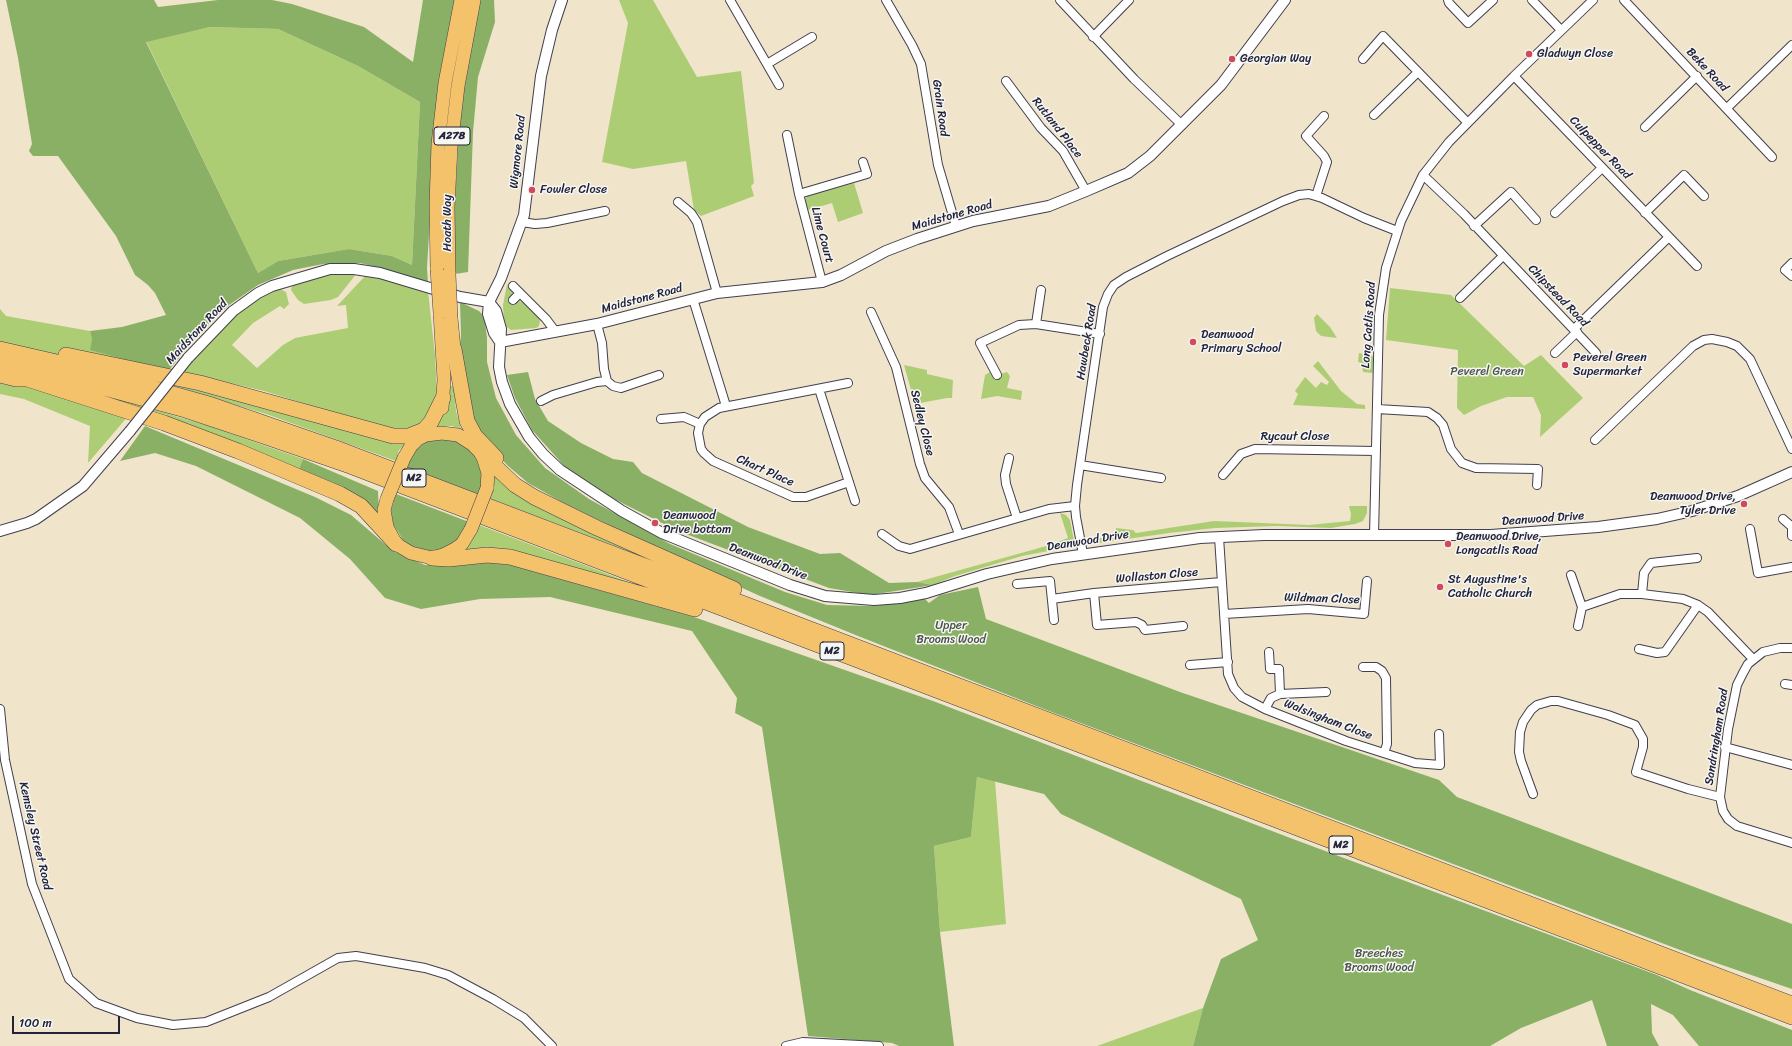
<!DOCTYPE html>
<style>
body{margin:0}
#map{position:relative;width:1792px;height:1046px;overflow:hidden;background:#f0e4ca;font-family:Sriracha,sans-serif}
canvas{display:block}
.scale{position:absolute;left:12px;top:1016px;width:108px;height:18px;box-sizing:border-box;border:2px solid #22223b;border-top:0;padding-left:5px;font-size:12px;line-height:14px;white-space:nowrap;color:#22223b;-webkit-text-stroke:3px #f6f6f2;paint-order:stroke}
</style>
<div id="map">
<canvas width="1792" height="1046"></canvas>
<div class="scale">100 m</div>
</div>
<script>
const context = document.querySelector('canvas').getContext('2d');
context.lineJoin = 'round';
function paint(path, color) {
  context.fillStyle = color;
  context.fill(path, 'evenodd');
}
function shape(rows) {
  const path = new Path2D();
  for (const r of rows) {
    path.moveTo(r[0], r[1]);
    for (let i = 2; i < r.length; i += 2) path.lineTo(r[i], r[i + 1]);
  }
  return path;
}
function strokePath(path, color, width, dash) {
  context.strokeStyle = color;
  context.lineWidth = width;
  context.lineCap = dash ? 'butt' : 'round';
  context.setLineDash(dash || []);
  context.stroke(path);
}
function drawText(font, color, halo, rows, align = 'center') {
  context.font = font + ' Sriracha,sans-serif';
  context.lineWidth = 3;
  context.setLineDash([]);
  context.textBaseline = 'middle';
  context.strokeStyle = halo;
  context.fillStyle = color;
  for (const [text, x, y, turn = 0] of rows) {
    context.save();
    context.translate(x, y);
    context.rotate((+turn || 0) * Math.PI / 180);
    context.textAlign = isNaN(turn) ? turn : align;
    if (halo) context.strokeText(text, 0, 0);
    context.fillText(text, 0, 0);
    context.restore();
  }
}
paint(shape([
 [619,0,653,0,697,77,741,71,754,183,751,186,754,196,701,216,694,210,686,161,633,169,602,162,628,23],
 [210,27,278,29,358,66,420,102,412,265,392,256,349,249,278,261,258,273,146,41],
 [854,183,863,213,838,222,832,203,808,210,805,200,807,196],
 [357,273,338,297,331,300,304,304,298,300,291,290,292,285,327,274],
 [366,275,372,275,428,291,435,355,437,397,428,421,400,433,264,391,183,372,234,314,273,290,280,289,286,292,289,304,284,309,280,306,253,323,232,345,257,368,283,345,295,338,348,328,346,305,337,306],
 [507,284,513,294,509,300,514,305,519,301,523,302,538,317,540,321,539,326,536,328,511,330,504,325,503,305],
 [1390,288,1451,295,1524,366,1541,355,1583,398,1540,437,1541,415,1533,397,1507,397,1481,406,1464,415,1457,408,1458,350,1386,340],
 [0,309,6,316,90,331,92,340,168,371,408,442,399,450,396,461,269,415,159,381,138,405,209,426,303,459,299,469,135,408,88,463,90,426,24,399,0,394],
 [1317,314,1330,327,1337,338,1321,336,1316,331,1314,318],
 [1359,353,1373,356,1373,373,1363,372,1362,363,1358,362],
 [1318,361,1341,391,1357,404,1365,405,1365,409,1293,405,1298,394,1295,391,1305,377,1316,388,1321,382,1327,385,1329,382,1313,366],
 [904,365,927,370,927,374,953,380,952,398,947,398,915,404],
 [990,372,993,378,997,375,1007,372,1010,376,1007,388,1022,391,1021,400,997,396,981,399,985,375],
 [450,386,454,386,456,411,461,429,452,426,437,426,445,411],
 [495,467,668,566,489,498],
 [1349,506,1367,506,1367,513,1363,521,1355,524,1331,528,1276,526,1215,528,1169,533,1092,544,1088,544,1086,540,1116,536,1116,528,1133,530,1136,533,1214,521,1309,525,1350,521,1351,514],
 [1060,513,1066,515,1070,520,1074,541,1069,547,1022,556,955,576,933,585,917,582,1050,545,1068,538],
 [479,525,587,566,675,600,461,554,472,541],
 [977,777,995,781,1006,924,940,932,934,846,971,837],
 [1203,1008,1193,1046,1097,1046]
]), '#adcd74');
paint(shape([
 [6,0,154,0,158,7,218,0,272,0,292,4,364,27,413,62,423,0,456,0,437,99,427,268,428,283,381,268,360,263,323,264,293,270,258,285,229,305,204,328,168,371,90,350,92,340,90,331,122,327,166,315,155,293,148,285,135,275,116,236,58,156,33,156,29,151,32,144,18,58],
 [210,27,278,29,358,66,420,102,412,265,392,256,349,249,278,261,258,273,146,42],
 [480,0,494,0,495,22,478,77,473,132,468,272,455,274,454,220,460,111],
 [460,302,479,311,482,314,485,322,487,338,487,362,496,398,516,435,545,468,589,499,670,544,785,592,827,605,874,606,924,598,929,603,940,595,978,587,986,619,1180,692,1439,780,1457,797,1792,924,1792,989,1696,956,1049,711,858,636,760,596,685,562,564,503,528,483,507,465,476,431,460,345,461,335],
 [528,372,535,399,548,421,581,443,613,459,633,462,642,473,748,527,820,554,840,553,889,583,917,582,933,585,870,595,829,588,678,531,608,496,567,469,532,430,515,398,507,375],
 [145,426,315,497,351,515,393,551,425,565,493,560,694,617,933,701,1285,836,1657,975,1690,990,1792,1030,1792,1046,1699,1046,1673,1015,1651,1004,1652,1033,1659,1046,1607,1046,1592,1000,1521,1028,1490,1046,1193,1046,1203,1008,1221,959,1258,940,1241,899,1061,814,1044,794,977,777,971,837,934,846,940,932,954,1046,899,1046,892,1043,808,1036,762,727,735,713,737,698,692,631,550,597,480,599,421,609,385,598,350,559,300,518,196,466,155,453,120,461],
 [448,437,477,452,484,475,479,495,406,467,412,454,422,445,429,440],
 [303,459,378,491,379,515,299,469],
 [396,494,469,522,458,541,435,552,418,551,405,543,393,524,391,510]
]), '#8ab066');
const minor = shape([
 [730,0,779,85],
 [886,0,912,45,921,64,938,165,956,226],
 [1060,0,1134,79,1182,125],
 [1448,0,1449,3,1468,23,1493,0],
 [1532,0,1561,30],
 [1624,0,1772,157],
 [1093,37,1129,0],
 [1363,59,1383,36,1467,122],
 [767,64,812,37],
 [1514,76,1697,266],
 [1006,81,1041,128,1063,151,1086,191],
 [1727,108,1792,45],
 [1374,115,1418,72],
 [1645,127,1697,76],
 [787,135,799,194,822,282],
 [1423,175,1464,214,1596,353],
 [799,194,867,174,863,162],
 [1316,196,1327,162,1324,156,1306,136,1324,116],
 [678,202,691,213,697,222,717,293],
 [1555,213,1602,168],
 [1645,213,1684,175,1704,196],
 [522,222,535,224,547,223,605,211],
 [1474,226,1511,192,1536,220],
 [1792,263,1785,270,1792,276],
 [513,286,546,319,555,331],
 [1460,298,1503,256],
 [693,299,726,406],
 [513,300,520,293],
 [871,312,896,367,920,464,925,478,949,507,959,534],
 [597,324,602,343,604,369,607,381],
 [1036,324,1041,290],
 [1574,329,1669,237],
 [1555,353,1577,332],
 [997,375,980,343,1019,325,1036,324,1100,334],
 [848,383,719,408,705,417,700,424,698,433,701,449,704,453,713,461,793,497,806,497,849,482],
 [819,389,855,501],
 [541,401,553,395,597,382,607,381,613,386,621,388,659,375],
 [1377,409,1428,412,1437,418,1443,425,1451,449,1462,463,1476,468,1538,469,1537,485],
 [661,419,684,417,700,424],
 [1595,440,1693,346,1704,340,1712,339,1727,342,1737,346,1750,359,1792,449],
 [1009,458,1005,475,1006,484,1017,518],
 [1080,465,1161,478],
 [1223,475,1241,454,1255,449,1376,451],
 [1783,519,1791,526],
 [1792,526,1792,536],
 [1750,529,1758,573,1792,567],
 [882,534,899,546,910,549,1049,509,1075,506],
 [1374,536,1379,315,1386,268,1401,221,1423,175,1449,142,1514,76,1593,0],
 [1219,537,1228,674,1234,688,1242,697,1265,709,1346,741,1415,763,1440,765,1439,734],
 [1083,554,1076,517,1075,506,1077,485,1103,307,1108,294,1114,285,1126,277,1167,256,1283,201,1299,195,1309,194,1322,198,1364,218,1397,231],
 [1571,575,1582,607,1578,626],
 [1017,584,1050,581,1054,620],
 [1094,593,1097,625,1136,622,1142,625,1145,630,1183,626],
 [1642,594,1644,573,1651,563,1697,558],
 [1052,599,1094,593,1221,582],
 [1582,607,1620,594,1642,594,1683,599,1698,605,1708,612,1753,659],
 [1224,614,1308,609,1364,614,1367,581],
 [1792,648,1780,648,1763,652,1748,664,1743,673,1737,685,1728,729,1720,797,1723,811,1728,819,1737,826,1792,843],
 [1639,649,1657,653,1665,652,1698,605],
 [1269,652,1270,669,1279,669,1280,694],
 [1190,665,1228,662],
 [1363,667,1376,667,1382,671,1386,678,1387,744,1384,753],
 [1785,684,1792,685],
 [0,709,5,760,32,884,69,979,96,1003,137,1018,173,1025,206,1022,269,997,338,958,356,956,425,968,448,975,493,999,524,1018,552,1046],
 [1265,709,1271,698,1280,694,1326,692],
 [1725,747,1792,765],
 [1533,794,1521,761,1519,752,1520,732,1523,722,1531,710,1537,705,1551,701,1558,701,1608,715,1635,725,1643,739,1643,747,1636,772,1688,789,1720,797],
 [786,1046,803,1042,879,1046]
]);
const tertiary = shape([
 [489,302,496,311,501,329,499,367,502,382,510,404,529,437,543,454,560,470,622,511,662,533,790,585,825,596,874,600,900,598,926,593,987,574,1052,559,1200,538,1264,535,1491,535,1598,527,1657,519,1692,511,1738,496,1792,472],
 [500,342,597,324,717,293,822,282,841,275,886,251,917,239,973,221,1049,206,1086,191,1128,173,1150,156,1221,85,1285,0],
 [500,342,494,333,488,314,489,302,501,278,524,215,541,76,552,30,562,0],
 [188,358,233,311,258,293,272,286,330,269,354,269,380,273,460,297,489,302],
 [0,531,27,523,36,519,83,486,130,431]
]);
const primary = shape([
 [437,269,436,205,438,144,445,83,461,0],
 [449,274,448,207,451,147,458,86,474,0],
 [440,313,444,380,442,408],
 [451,318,455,359],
 [404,458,411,446,418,439,426,435,442,433,458,435,472,444,482,454,488,473,487,488],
 [387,499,384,510,387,527,396,544,411,553,432,558,443,555,455,549,462,544,471,529]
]);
const motorway = shape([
 [0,349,74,366,212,405,336,448,1792,1004],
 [454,349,467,421,475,436,496,458],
 [66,355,200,383,393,436,409,436,424,430,431,422,443,398],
 [0,363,86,383,182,409,266,437,350,466,1792,1017],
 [0,375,16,379,29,379],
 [21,377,164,423,238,451,340,494,361,506,396,544],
 [482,454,515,485,534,497,597,528,734,589],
 [432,558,449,559,487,555,510,557,695,609]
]);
strokePath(minor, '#413f50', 10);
strokePath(tertiary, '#413f50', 12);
strokePath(primary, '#413f50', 14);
strokePath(motorway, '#413f50', 16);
strokePath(minor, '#fff', 8);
strokePath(tertiary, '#fff', 10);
strokePath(primary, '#f3c26a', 13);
strokePath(motorway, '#f3c26a', 15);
const tertiaryBridge = shape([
 [130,431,188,358]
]);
const primaryBridge = shape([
 [437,269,440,313],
 [449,274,451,318],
 [387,499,404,458],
 [471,529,487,488]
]);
strokePath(tertiaryBridge, '#413f50', 12, []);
strokePath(primaryBridge, '#413f50', 14, []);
strokePath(tertiaryBridge, '#fff', 10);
strokePath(primaryBridge, '#f3c26a', 13);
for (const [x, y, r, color] of [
 [1529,54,4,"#d1495b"],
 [1232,59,4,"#d1495b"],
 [532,190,4,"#d1495b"],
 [1193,342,4,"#d1495b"],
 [1565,365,4,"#d1495b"],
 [1744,504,4,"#d1495b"],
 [655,523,4,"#d1495b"],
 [1448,544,4,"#d1495b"],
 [1440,587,4,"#d1495b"]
]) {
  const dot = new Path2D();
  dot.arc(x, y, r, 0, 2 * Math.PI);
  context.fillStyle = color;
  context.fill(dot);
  strokePath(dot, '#f6f6f2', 1.5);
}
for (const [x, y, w] of [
 [452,136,36],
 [414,478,24],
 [832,651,24],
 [1341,845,24]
]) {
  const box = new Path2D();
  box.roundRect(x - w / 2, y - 9, w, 18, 3);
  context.fillStyle = '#f6f6f2';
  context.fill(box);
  strokePath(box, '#22223b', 1);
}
drawText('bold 11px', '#22223b', null, [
 ["A278",452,136],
 ["M2",414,478],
 ["M2",832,651],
 ["M2",1341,845]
]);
drawText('12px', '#22223b', '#f6f6f2', [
 ["Gladwyn Close",1537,54],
 ["Georgian Way",1240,59],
 ["Fowler Close",540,190],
 ["Deanwood",1201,335],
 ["Primary School",1201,349],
 ["Peverel Green",1573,358],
 ["Supermarket",1573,372],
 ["Deanwood Drive,",1736,497,"right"],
 ["Tyler Drive",1736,511,"right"],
 ["Deanwood",663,516],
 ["Drive bottom",663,530],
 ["Deanwood Drive,",1456,537],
 ["Longcatlis Road",1456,551],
 ["St Augustine's",1448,580],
 ["Catholic Church",1448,594]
], 'left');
drawText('12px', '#22223b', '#f6f6f2', [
 ["Beke Road",1707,70,47],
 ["Grain Road",940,108,82],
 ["Rutland Place",1057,128,52],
 ["Culpepper Road",1600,148,46],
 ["Wigmore Road",518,152,-84],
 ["Maidstone Road",952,216,-16],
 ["Hoath Way",448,223,-90],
 ["Lime Court",822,235,75],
 ["Chipstead Road",1558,296,46],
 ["Maidstone Road",642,299,-15],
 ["Long Catlis Road",1369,325,-86],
 ["Maidstone Road",197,332,-47],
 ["Hawbeck Road",1087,342,-81],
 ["Sedley Close",922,423,76],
 ["Rycaut Close",1295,437],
 ["Chart Place",765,471,24],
 ["Deanwood Drive",1543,519,-4],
 ["Deanwood Drive",1088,541,-9],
 ["Deanwood Drive",768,562,21],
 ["Wollaston Close",1157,576,-5],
 ["Wildman Close",1322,599,2],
 ["Walsingham Close",1328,720,21],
 ["Sandringham Road",1717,737,-81],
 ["Kemsley Street Road",35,836,77]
]);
drawText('12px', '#4c554c', '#f6f6f2', [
 ["Peverel Green",1487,372],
 ["Upper",951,626],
 ["Brooms Wood",951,640],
 ["Breeches",1379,954],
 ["Brooms Wood",1379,968]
]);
</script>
